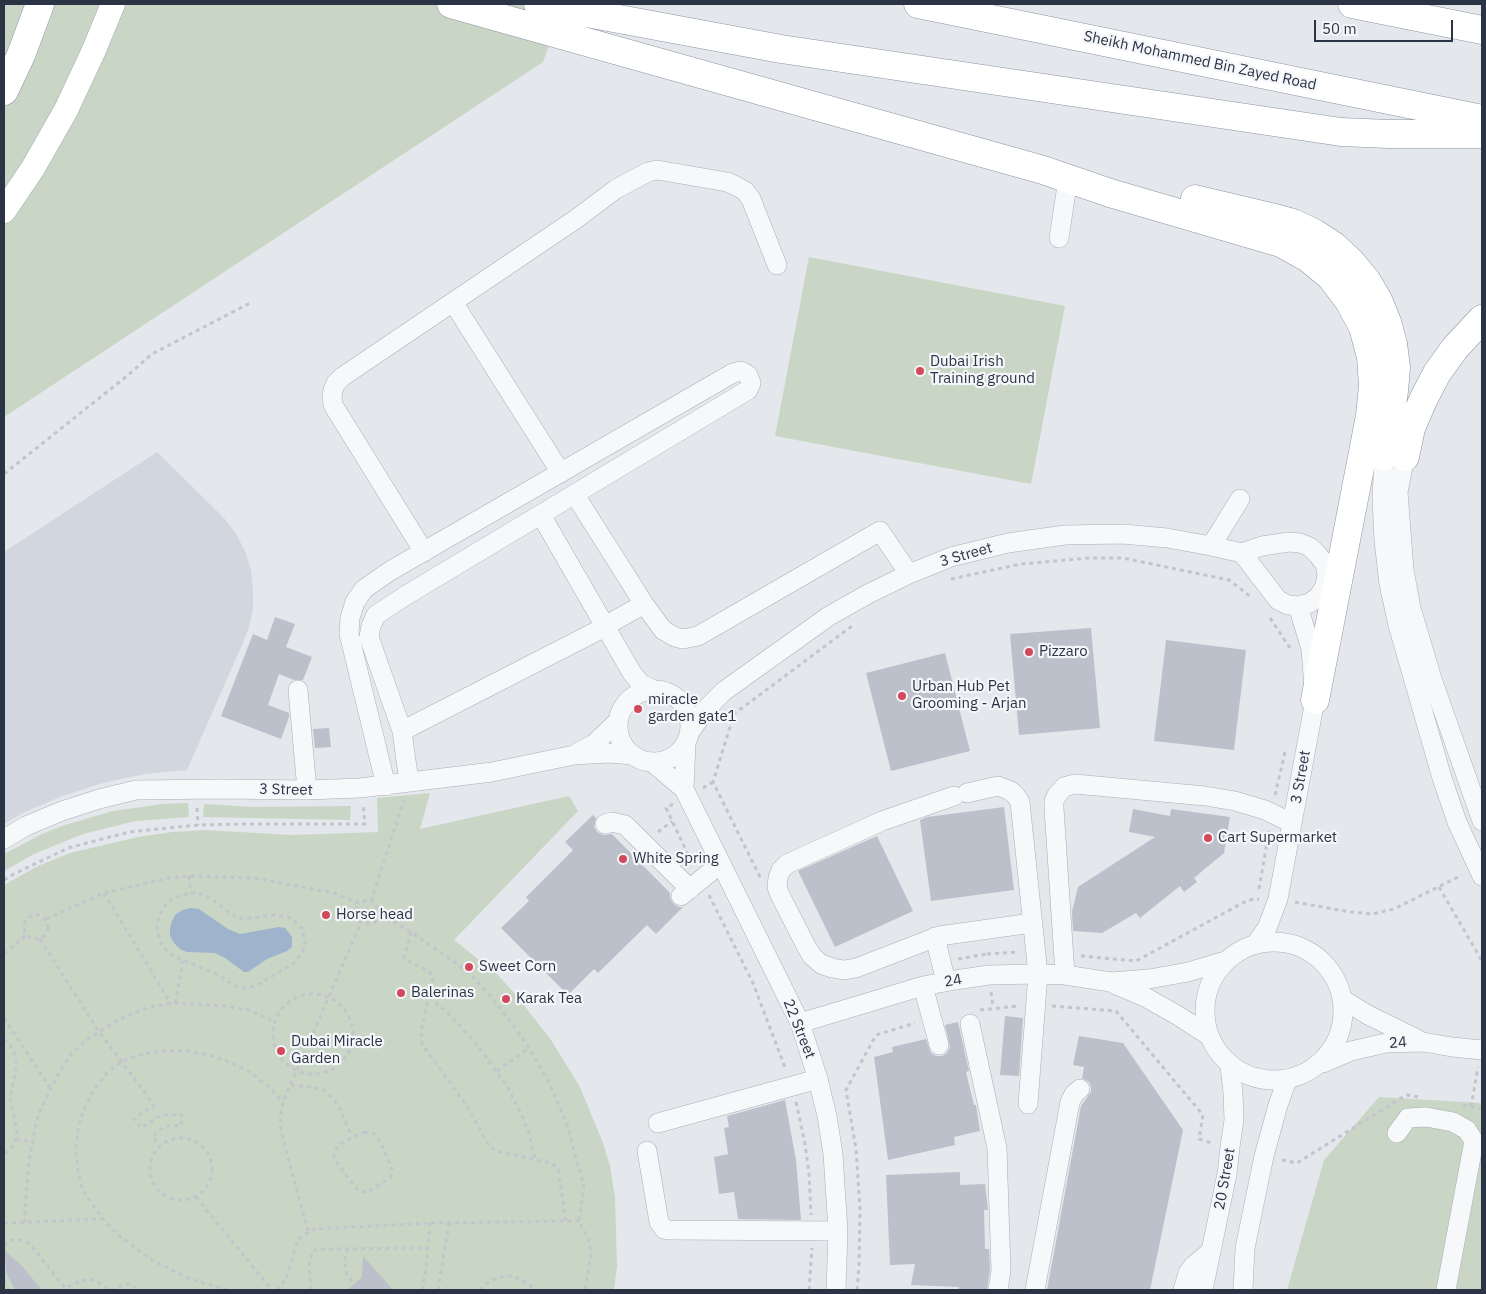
<!DOCTYPE html>
<style>
body{margin:0}
#map{position:relative;width:1486px;height:1294px;overflow:hidden;background:#e4e7ec;font-family:"IBM Plex Sans",sans-serif}
canvas{display:block}
.frame{position:absolute;inset:0;border:5px solid #2b3445;pointer-events:none}
.scale{position:absolute;left:1314px;top:20px;width:139px;height:22px;box-sizing:border-box;border:2px solid #2b3445;border-top:0;padding-left:6px;font-size:15px;line-height:18px;white-space:nowrap;color:#2b3445;-webkit-text-stroke:4px #f4f6f9;paint-order:stroke}
</style>
<div id="map">
<canvas width="1486" height="1294"></canvas>
<div class="frame"></div>
<div class="scale">50 m</div>
</div>
<script>
const context = document.querySelector('canvas').getContext('2d');
context.lineJoin = 'round';
function paint(path, color) {
  context.fillStyle = color;
  context.fill(path, 'evenodd');
}
function shape(rows) {
  const path = new Path2D();
  for (const r of rows) {
    if (r.length === 3) {
      path.moveTo(r[0] + r[2], r[1]);
      path.arc(r[0], r[1], r[2], 0, 2 * Math.PI);
      continue;
    }
    path.moveTo(r[0], r[1]);
    for (let i = 2; i < r.length; i += 2) path.lineTo(r[i], r[i + 1]);
  }
  return path;
}
function strokePath(path, color, width, dash) {
  context.strokeStyle = color;
  context.lineWidth = width;
  context.lineCap = dash ? 'butt' : 'round';
  context.setLineDash(dash || []);
  context.stroke(path);
}
function drawText(font, color, halo, rows, align = 'center') {
  context.font = font + ' "IBM Plex Sans",sans-serif';
  context.lineWidth = 4.5;
  context.setLineDash([]);
  context.textBaseline = 'middle';
  context.strokeStyle = halo;
  context.fillStyle = color;
  for (const [text, x, y, turn = 0] of rows) {
    context.save();
    context.translate(x, y);
    context.rotate((+turn || 0) * Math.PI / 180);
    context.textAlign = isNaN(turn) ? turn : align;
    if (halo) context.strokeText(text, 0, 0);
    context.fillText(text, 0, 0);
    context.restore();
  }
}
paint(shape([
 [157,452,224,518,236,534,245,551,251,570,253,589,253,608,249,627,242,645,187,770,145,774,103,783,62,796,23,813,4,824,4,552]
]), '#d2d6de');
paint(shape([
 [4,4,564,4,543,62,4,417],
 [809,257,1065,306,1031,484,775,436],
 [430,793,420,829,569,796,578,811,454,940,497,974,516,995,551,1040,580,1087,603,1143,610,1166,615,1197,617,1266,614,1290,4,1290,4,885,38,866,70,853,138,837,172,832,206,830,292,835,378,832,377,798],
 [188,803,189,817,135,821,83,834,34,854,4,871,4,854,42,834,65,825,113,811,163,804],
 [204,804,253,807,351,806,350,820,203,817],
 [1379,1097,1482,1103,1482,1290,1287,1290,1324,1160]
]), '#c9d6c5');
paint(shape([
 [191,908,199,909,228,929,240,934,279,927,285,928,292,937,292,947,287,951,267,959,248,972,244,972,225,958,215,953,187,952,180,949,174,943,170,936,170,928,172,921,176,914,183,910]
]), '#9fb4cc');
paint(shape([
 [275,617,295,624,286,647,312,657,303,680,294,680,279,674,268,705,289,713,289,717,281,739,221,716,253,634,267,640],
 [1091,628,1100,728,1019,735,1010,634],
 [1166,640,1246,650,1234,750,1154,741],
 [945,653,970,751,891,771,866,673],
 [329,728,331,747,315,748,313,729],
 [1004,807,1014,890,931,901,920,820,927,817],
 [1133,809,1170,816,1171,809,1230,817,1224,853,1194,878,1197,882,1184,892,1180,886,1140,918,1136,913,1102,933,1073,931,1072,912,1078,887,1155,837,1129,832],
 [593,815,596,818,594,827,597,832,603,835,612,834,670,893,670,898,673,903,678,907,683,907,656,934,647,925,598,973,594,969,568,995,501,928,529,901,526,897,573,850,565,842],
 [877,836,913,911,835,947,798,871],
 [1005,1016,1023,1018,1019,1076,1000,1075],
 [958,1022,969,1071,966,1072,974,1105,976,1105,980,1131,954,1137,955,1145,888,1160,874,1057,893,1052,892,1047,926,1039,931,1053,936,1056,942,1056,947,1053,950,1047,945,1025],
 [1079,1036,1123,1043,1183,1130,1150,1290,1047,1290,1081,1106,1091,1092,1091,1087,1089,1082,1082,1078,1084,1067,1073,1065],
 [785,1100,796,1160,801,1220,738,1219,734,1192,719,1194,714,1157,728,1154,724,1128,729,1127,727,1116],
 [960,1172,960,1185,985,1184,988,1210,984,1210,985,1249,989,1249,990,1270,987,1290,958,1290,959,1287,911,1285,915,1264,890,1265,886,1175],
 [5,1251,21,1265,42,1290,15,1290,6,1272],
 [363,1256,393,1290,347,1290,362,1277]
]), '#bbc0ca');
const minor = shape([
 [1059,238,1068,179],
 [453,302,561,473],
 [1384,456,1382,498,1384,541,1389,584,1398,625,1442,778,1457,822,1482,876],
 [1405,457,1398,492,1404,570,1411,608,1432,679,1482,821],
 [575,495,644,604,663,630,675,637,683,639,698,636,880,531,909,574],
 [541,515,632,673,641,684,654,690],
 [1289,542,1300,543,1310,547,1318,555,1325,564,1327,575,1325,586,1319,596,1310,603,1298,606,1288,605,1278,600,1242,553,1262,546,1289,542],
 [1211,546,1240,499],
 [424,552,333,405,332,397,333,390,336,383,342,377,576,219,616,189,648,172,657,170,669,172,727,182,736,186,745,191,751,199,777,265],
 [605,626,644,604],
 [298,690,307,790],
 [654,726,36],
 [402,731,599,630],
 [690,732,705,710,724,691,829,616,868,594,909,574,951,557,1008,543,1065,535,1123,534,1167,538,1211,546,1242,553],
 [577,753,594,744,618,721],
 [652,762,684,789,800,1023,818,1079,827,1116,833,1154,838,1231,836,1290],
 [386,786,349,634,350,618,355,602,364,589,390,571,733,373,741,371,748,375,751,383,748,390,405,596,376,615,371,626,369,637,402,731,409,782],
 [684,789,686,742],
 [967,793,998,786,1011,791,1016,796,1020,802,1038,974,1028,1104],
 [954,796,882,821,787,864,781,870,778,878,777,887,780,895,806,946,812,956,821,964,832,968,844,970,856,968,939,936,1032,923],
 [605,824,612,822,625,825,690,889],
 [4,839,26,826,62,811,99,799,136,790,221,789,307,790,360,788,492,772,574,755,609,753,633,755],
 [681,896,720,864],
 [935,937,946,982],
 [1274,1011,69],
 [1256,944,1267,928,1278,899,1315,700,1311,649,1298,606],
 [1065,975,1054,808,1054,801,1057,795,1064,787,1075,784,1205,796,1235,801,1265,810,1292,823],
 [1114,984,1145,997,1177,1015,1208,1035],
 [923,986,939,1045],
 [1342,999,1368,1015,1417,1039],
 [800,1023,923,986,955,980,989,975,1038,974,1065,975,1111,982,1149,979,1188,972,1225,961],
 [970,1024,997,1148,1001,1271,998,1290],
 [1323,1063,1351,1051,1386,1043,1423,1042,1452,1047,1482,1050],
 [658,1123,818,1079],
 [1397,1133,1408,1118,1426,1117,1453,1122,1467,1130,1474,1141,1446,1290],
 [647,1151,659,1222,664,1229,668,1230,838,1231],
 [1035,1290,1070,1102,1074,1094,1080,1089],
 [1183,1290,1188,1273,1193,1266,1211,1251],
 [1203,1290,1227,1174,1230,1147,1234,1120,1233,1093,1230,1066],
 [1243,1290,1245,1248,1264,1156,1278,1105,1287,1080]
]);
const major = shape([
 [4,211,33,168,66,110,94,50,113,4]
]);
const highway = shape([
 [451,4,1043,170,1110,193,1281,243,1308,258,1331,277,1349,301,1363,327,1371,357,1373,386,1370,416,1315,700],
 [538,4,781,49,1341,132,1389,134,1482,134],
 [918,4,1482,119],
 [1352,4,1482,30],
 [4,91,21,55,40,4],
 [1195,199,1271,217,1293,223,1314,233,1334,246,1351,262,1366,280,1378,300,1387,322,1393,344,1396,367,1394,391,1384,456],
 [1405,457,1411,428,1423,400,1437,373,1455,348,1482,319]
]);
strokePath(minor, '#a9aeb7', 20);
strokePath(major, '#a3abb8', 25);
strokePath(highway, '#8b94a3', 29);
strokePath(shape([
 [4,474,127,376,152,354,252,302],
 [951,579,1021,564,1089,558,1123,558,1229,580,1251,597],
 [1270,618,1290,648],
 [703,788,713,782],
 [1275,795,1285,752],
 [673,804,666,808,692,863],
 [197,808,198,825],
 [658,832,672,821],
 [189,876,191,893],
 [760,877,713,782,734,714,852,626],
 [4,880,14,874,68,848,129,832,198,825,246,824,365,824,363,805],
 [1439,887,1482,961],
 [1259,889,1269,831],
 [104,893,171,1004],
 [191,893,202,894,212,899,232,915,243,919,276,915,291,918,302,928,305,943,303,951,294,963,257,985,246,988,235,986,215,973,173,956,165,949,159,939,157,928,159,917,163,908,171,900,181,895,191,893],
 [709,895,753,983,786,1070],
 [371,901,404,800],
 [1295,902,1350,912,1372,914,1394,909,1462,875],
 [379,914,411,932,466,970,489,994,510,1021,529,1048,550,1085,567,1124,584,1187,579,1221,589,1241,591,1254,585,1290],
 [36,927,12],
 [46,919,104,893,169,878,189,876,255,878,333,893,359,903,367,900,375,902,379,910,378,918,375,922,366,924,358,921,355,910,359,903],
 [411,932,404,959,429,971,433,978,421,1032,422,1044,467,1106,489,1146,496,1151,550,1163,558,1168,566,1221],
 [40,939,99,1032,154,1105,134,1119,141,1128,161,1115,182,1115,181,1126,172,1125,164,1127,153,1136,159,1147],
 [4,954,27,934],
 [987,954,1018,952],
 [1081,956,1136,961,1248,900,1259,899],
 [958,959,987,954],
 [991,992,993,1007],
 [313,1034,40],
 [429,997,449,1014,474,1041,507,1086,523,1118,529,1134,535,1159],
 [175,1003,183,961],
 [1052,1006,1116,1011,1203,1115,1199,1139,1212,1143],
 [980,1010,1018,1006],
 [4,1018,51,1089],
 [4,1039,12,1048,16,1058,16,1069,10,1098,17,1131,16,1139,13,1146,4,1155],
 [497,1071,529,1048],
 [291,1085,312,1087,324,1090,338,1105,352,1136],
 [796,1102,805,1144,809,1173,811,1215],
 [1463,1105,1482,1109],
 [1471,1107,1478,1067],
 [364,1132,375,1134,380,1141,392,1169,392,1173,391,1177,385,1181,369,1191,361,1192,356,1188,335,1160,334,1156,336,1149,343,1142,364,1132],
 [181,1169,31],
 [16,1139,31,1142],
 [1282,1160,1297,1163,1406,1095,1420,1097],
 [196,1197,272,1290],
 [4,1223,103,1219],
 [24,1223,29,1161,36,1123,42,1106,60,1071,71,1054,85,1041,118,1020,136,1012,154,1006,175,1003,225,1006,249,1010,275,1022],
 [308,1231,282,1135,280,1124,281,1113,283,1102,361,923],
 [4,1245,11,1240,21,1240,29,1243,65,1288,75,1283,89,1279,95,1280,108,1290],
 [348,1248,345,1255,345,1269,347,1275,354,1284],
 [4,1280,8,1290],
 [111,1290,126,1284,131,1284,139,1290],
 [228,1290,190,1279,152,1260,118,1235,103,1219,83,1191,78,1171,76,1150,78,1129,84,1109,93,1091,106,1074,122,1061,143,1054,165,1051,187,1051,209,1055,230,1062,250,1072,268,1086,283,1102],
 [277,1290,286,1279,297,1242,302,1236,315,1229,430,1223,579,1221],
 [311,1290,309,1266,312,1254,316,1249,428,1248],
 [422,1290,426,1270,430,1223],
 [438,1290,449,1223],
 [480,1290,490,1281,499,1277,510,1276,520,1279,529,1284,534,1290],
 [809,1290,812,1248],
 [857,1290,859,1267,860,1208,856,1149,846,1090,876,1035,915,1023]
]), '#c2c5cb', 3, [4, 4]);
strokePath(minor, '#f7f8fa', 19);
strokePath(major, '#fff', 24);
strokePath(highway, '#fff', 28);
for (const [x, y, r, color] of [
 [920,371,5,"#d1495b"],
 [1029,652,5,"#d1495b"],
 [902,696,5,"#d1495b"],
 [638,709,5,"#d1495b"],
 [1208,838,5,"#d1495b"],
 [623,859,5,"#d1495b"],
 [326,915,5,"#d1495b"],
 [469,967,5,"#d1495b"],
 [401,993,5,"#d1495b"],
 [506,999,5,"#d1495b"],
 [281,1051,5,"#d1495b"]
]) {
  const dot = new Path2D();
  dot.arc(x, y, r, 0, 2 * Math.PI);
  context.fillStyle = color;
  context.fill(dot);
  strokePath(dot, '#f4f6f9', 2);
}
drawText('15px', '#2b3445', '#f4f6f9', [
 ["Sheikh Mohammed Bin Zayed Road",1200,61,12],
 ["3 Street",966,555,-16],
 ["3 Street",1301,777,-80],
 ["3 Street",286,790,1],
 ["24",953,981,-10],
 ["22 Street",799,1029,68],
 ["24",1398,1043,-4],
 ["20 Street",1225,1179,-80]
]);
drawText('15px', '#2b3445', '#f4f6f9', [
 ["Dubai Irish",930,362],
 ["Training ground",930,379],
 ["Pizzaro",1039,652],
 ["Urban Hub Pet",912,687],
 ["Grooming - Arjan",912,704],
 ["miracle",648,700],
 ["garden gate1",648,717],
 ["Cart Supermarket",1218,838],
 ["White Spring",633,859],
 ["Horse head",336,915],
 ["Sweet Corn",479,967],
 ["Balerinas",411,993],
 ["Karak Tea",516,999],
 ["Dubai Miracle",291,1042],
 ["Garden",291,1059]
], 'left');
</script>
